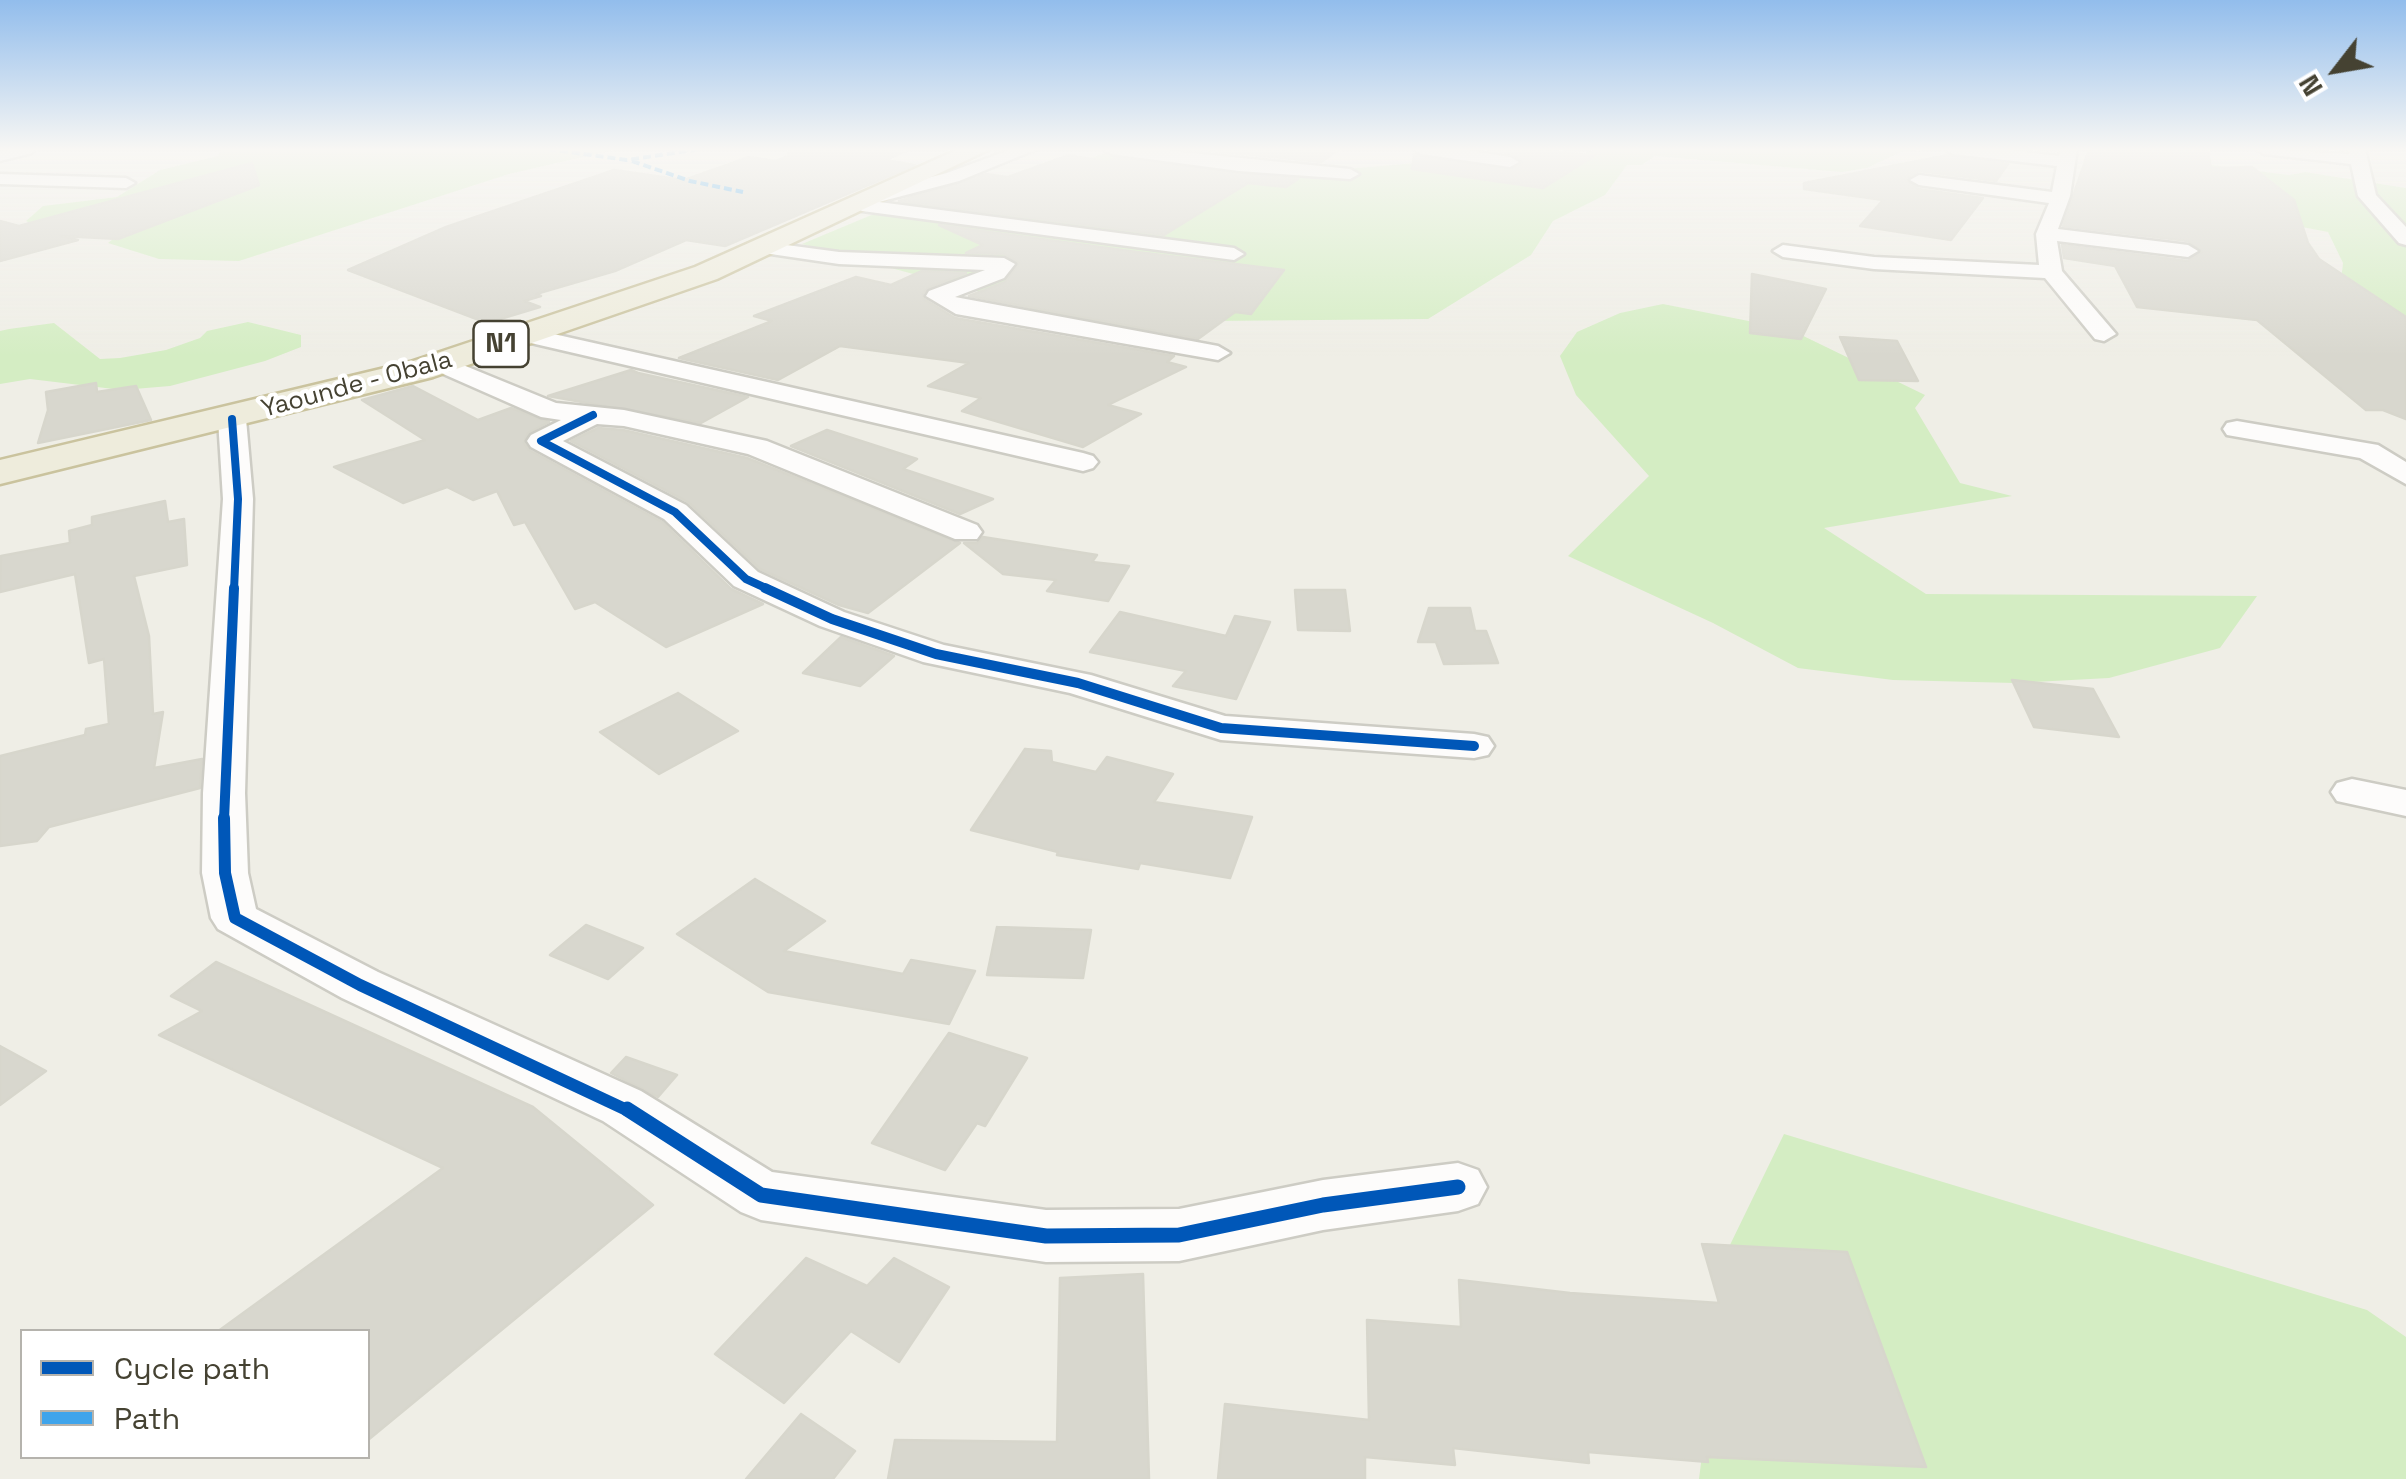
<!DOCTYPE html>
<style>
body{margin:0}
#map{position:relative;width:2406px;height:1479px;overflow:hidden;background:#efeee6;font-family:"Space Grotesk",sans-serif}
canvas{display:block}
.legend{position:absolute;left:20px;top:1329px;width:350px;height:130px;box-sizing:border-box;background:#fff;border:2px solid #b5b3ad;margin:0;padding:12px 18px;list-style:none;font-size:30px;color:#454232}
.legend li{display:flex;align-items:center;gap:20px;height:50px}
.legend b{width:50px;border:2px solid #b5b3ad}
.north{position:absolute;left:2286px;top:20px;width:100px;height:100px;-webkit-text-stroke:8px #fff;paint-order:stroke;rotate:239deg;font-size:28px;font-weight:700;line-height:40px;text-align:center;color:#454232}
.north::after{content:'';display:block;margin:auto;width:35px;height:45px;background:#454232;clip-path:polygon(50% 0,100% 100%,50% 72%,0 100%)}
</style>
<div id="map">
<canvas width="2406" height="1479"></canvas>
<ul class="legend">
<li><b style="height:12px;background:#0057b8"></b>Cycle path</li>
<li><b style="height:12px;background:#3fa4eb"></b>Path</li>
</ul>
<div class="north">N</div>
</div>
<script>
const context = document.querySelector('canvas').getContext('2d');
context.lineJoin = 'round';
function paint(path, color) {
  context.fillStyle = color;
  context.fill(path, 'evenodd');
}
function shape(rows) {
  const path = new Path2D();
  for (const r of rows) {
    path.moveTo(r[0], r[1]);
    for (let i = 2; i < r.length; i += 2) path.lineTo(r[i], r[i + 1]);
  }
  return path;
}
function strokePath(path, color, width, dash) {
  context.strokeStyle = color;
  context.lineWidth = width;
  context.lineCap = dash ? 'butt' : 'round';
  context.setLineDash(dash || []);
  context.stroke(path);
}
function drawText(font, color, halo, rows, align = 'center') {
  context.font = font + ' "Space Grotesk",sans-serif';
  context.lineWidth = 8;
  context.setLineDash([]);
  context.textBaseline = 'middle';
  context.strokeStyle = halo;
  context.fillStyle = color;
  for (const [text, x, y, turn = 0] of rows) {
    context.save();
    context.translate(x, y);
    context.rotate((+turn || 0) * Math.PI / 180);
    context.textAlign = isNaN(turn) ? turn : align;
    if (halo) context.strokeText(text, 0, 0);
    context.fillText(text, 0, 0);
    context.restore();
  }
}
paint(shape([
 [221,149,618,149,509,174,239,261,159,259,108,243,129,226,50,233,26,221,43,206,117,197,160,170,218,156],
 [1115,149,1197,149,1248,177,1488,157,1578,157,1595,149,1932,149,1901,152,1867,168,1842,172,1655,156,1642,165,1627,165,1605,195,1553,221,1531,255,1428,319,1211,321,1112,342,1005,322,1028,312,1038,288,980,292,802,244,912,198,1075,164],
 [2211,165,2289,175,2305,172,2406,188,2406,317,2339,298,2343,263,2328,232,2250,217,2179,171],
 [1663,304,1789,329,1925,395,1915,408,1960,483,2012,496,1824,528,1926,594,2257,596,2220,648,2109,678,2015,683,1893,680,1798,668,1713,623,1568,556,1649,476,1576,395,1560,356,1577,332,1620,313],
 [248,322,301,335,301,347,265,361,170,386,122,390,30,379,0,384,0,331,9,329,54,323,100,359,120,358,166,350,200,338,207,331],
 [1784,1134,2367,1310,2406,1337,2406,1479,1699,1479,1728,1249]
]), '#d4edc3');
const building = shape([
 [789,149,911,149,885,160,915,165,725,246,686,240,615,271,536,294,541,296,524,301,540,307,487,323,348,270,446,227,614,170,684,180,749,157,776,161,788,156,789,149],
 [1193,149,1340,149,1321,162,1193,149],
 [1486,149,1538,149,1594,156,1543,188,1412,169,1414,154,1509,171,1523,163,1512,154,1486,149],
 [2089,149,2208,149,2211,168,2252,167,2294,200,2308,243,2319,259,2406,317,2406,419,2383,410,2366,410,2257,320,2137,307,2115,266,2064,258,2062,245,2188,261,2202,252,2188,241,2063,226,2089,149],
 [1069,155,1109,162,1115,158,1298,179,1286,187,1248,183,1164,235,899,201,986,174,1008,177,1069,155],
 [1948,155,2008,164,1996,181,1919,171,1906,179,1918,189,1983,198,1951,240,1860,226,1883,200,1804,189,1804,183,1948,155],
 [252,163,259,185,118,239,61,236,78,240,0,261,0,221,19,226,252,163],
 [939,225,1137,252,1284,270,1251,314,1235,312,1198,339,969,296,1005,282,1019,263,1004,254,966,253,983,245,939,225],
 [922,271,966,273,928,288,923,294,924,299,955,318,1174,356,1167,362,1186,367,1108,405,1141,414,1083,447,962,411,981,398,928,386,969,363,840,346,778,380,679,358,772,321,754,316,856,277,891,285,922,271],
 [1752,274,1826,289,1801,339,1750,333,1752,274],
 [1840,337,1897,341,1918,381,1859,380,1840,337],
 [631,370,638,373,748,397,701,423,548,396,631,370],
 [96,383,97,392,136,386,151,420,38,443,48,410,46,392,96,383],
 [413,386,478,420,511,408,549,422,528,433,524,443,529,450,662,522,731,589,763,604,666,647,595,602,575,609,525,522,514,525,497,491,473,500,447,487,403,503,334,467,425,440,362,400,413,386],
 [598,428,623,430,747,458,960,543,868,613,839,605,760,569,688,502,571,441,598,428],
 [827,430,917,459,903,469,993,499,960,514,791,446,827,430],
 [165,501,168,522,184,519,187,565,134,576,149,636,153,714,163,712,154,768,202,759,200,788,49,827,37,841,0,846,0,756,85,735,86,729,109,724,104,659,89,663,75,574,0,592,1,556,70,543,69,531,92,525,92,517,165,501],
 [983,537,1097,555,1092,562,1129,566,1108,601,1047,591,1056,580,1003,574,964,543,977,543,983,537],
 [1295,590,1345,590,1350,631,1298,630,1295,590],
 [1429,608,1470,608,1475,631,1486,631,1498,663,1444,664,1436,642,1418,642,1429,608],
 [1120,612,1226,636,1235,616,1270,622,1236,699,1173,686,1186,671,1090,652,1120,612],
 [841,637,894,656,860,686,803,673,841,637],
 [2012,680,2093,689,2119,737,2034,727,2012,680],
 [678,693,738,731,659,774,600,732,678,693],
 [1025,749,1051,751,1052,762,1096,772,1107,757,1173,774,1154,802,1252,817,1230,878,1140,863,1138,869,1057,855,1058,852,971,830,1025,749],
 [755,879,825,921,784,951,903,974,911,960,975,971,949,1024,768,992,677,934,755,879],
 [586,925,643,948,608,979,550,955,586,925],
 [997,927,1091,930,1083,978,987,975,997,927],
 [216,962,533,1107,653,1205,368,1440,368,1332,217,1332,443,1168,159,1035,202,1011,171,996,216,962],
 [949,1033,1027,1058,985,1126,977,1123,945,1170,872,1143,949,1033],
 [0,1046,46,1071,0,1105,0,1046],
 [626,1057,677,1075,658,1097,611,1073,626,1057],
 [1702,1244,1847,1252,1926,1467,1707,1457,1708,1462,1588,1452,1589,1463,1453,1448,1455,1465,1365,1457,1365,1479,1218,1479,1225,1404,1369,1420,1367,1320,1461,1327,1459,1280,1570,1293,1719,1303,1702,1244],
 [806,1258,867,1286,894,1258,949,1287,899,1362,851,1331,784,1403,715,1354,806,1258],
 [1143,1274,1149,1479,888,1479,895,1440,1057,1442,1060,1278,1143,1274],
 [801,1414,855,1451,833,1479,746,1479,801,1414]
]);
paint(building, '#d8d7ce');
strokePath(building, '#d7d6cc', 2.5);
const minor = shape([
 [34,149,32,153,0,161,0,151,34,149],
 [1012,149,1037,149,959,181,879,202,1234,248,1244,254,1234,260,862,211,852,205,862,199,878,201,870,196,872,192,947,173,1012,149],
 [1103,149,1152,149,1350,169,1359,174,1350,179,1239,171,1111,154,1103,149],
 [1413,149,1459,149,1510,157,1519,162,1510,167,1421,154,1413,149],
 [1945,149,2000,149,2059,156,2061,149,2077,149,2070,196,2058,229,2188,245,2198,251,2188,257,2057,241,2062,271,2116,334,2104,341,2095,339,2045,278,1874,269,1783,257,1773,251,1783,245,1874,257,2039,265,2036,234,2049,203,1919,185,1910,180,1919,175,2052,192,2057,166,1953,154,1945,149],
 [2256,149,2349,154,2348,149,2365,149,2376,195,2406,227,2406,245,2399,243,2358,196,2351,164,2264,154,2256,149],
 [0,174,126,178,135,183,126,188,0,184,0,174],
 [764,242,839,252,1004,258,1015,264,1004,278,955,297,1218,346,1230,353,1218,360,956,314,926,296,929,291,985,270,839,264,757,252,754,248,764,242],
 [527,328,1083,453,1093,456,1098,462,1093,468,1083,471,518,340,515,335,527,328],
 [441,356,556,403,624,410,767,441,977,525,982,532,977,539,955,539,748,454,624,426,597,424,563,441,686,505,758,572,844,612,944,645,1091,675,1225,716,1474,734,1488,737,1494,746,1488,755,1474,758,1221,740,1070,693,923,662,820,626,734,586,664,519,531,447,527,441,531,435,561,420,541,417,432,369,428,364,432,359,441,356],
 [232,411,246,419,253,499,245,793,248,873,256,909,378,972,641,1091,772,1172,1046,1210,1179,1209,1323,1180,1458,1163,1478,1170,1487,1187,1478,1204,1458,1211,1323,1230,1179,1261,1046,1262,761,1220,741,1212,603,1121,342,998,218,929,211,918,202,873,203,793,223,499,218,419,232,411],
 [2237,421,2378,445,2406,462,2406,484,2360,458,2227,435,2223,429,2227,423,2237,421],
 [2352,779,2406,790,2406,816,2337,801,2331,792,2337,783,2352,779]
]);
const trunk = shape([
 [959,149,990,149,717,279,433,377,0,484,0,460,410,362,695,267,959,149]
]);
strokePath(minor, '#cdccc4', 5);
strokePath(trunk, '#cac39e', 5);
paint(minor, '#fdfcfb');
paint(trunk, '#eeecdc');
strokePath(shape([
 [548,149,627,160,700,149],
 [632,161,690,181,743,192]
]), '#3fa4eb', 4, [8, 4]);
strokePath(shape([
 [593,415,541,441,675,512,746,579,770,590],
 [232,419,238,499,234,590]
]), '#0057b8', 8);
strokePath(shape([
 [765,588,832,619,936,654,1078,683,1221,728,1474,746],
 [224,820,234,588]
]), '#0057b8', 10);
strokePath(shape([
 [224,818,225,873,235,918,360,985,631,1112]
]), '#0057b8', 12);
strokePath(shape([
 [627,1109,761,1195,1046,1236,1179,1235,1323,1205,1458,1187]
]), '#0057b8', 15);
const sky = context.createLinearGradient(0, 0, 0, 356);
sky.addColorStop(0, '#92bdec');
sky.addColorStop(0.42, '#f8f7f4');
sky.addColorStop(1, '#f8f7f400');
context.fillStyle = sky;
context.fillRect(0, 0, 2406, 356);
drawText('25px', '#454232', '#fff', [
 ["Yaounde - Obala",357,385,-15]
]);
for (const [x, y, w] of [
 [501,344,55]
]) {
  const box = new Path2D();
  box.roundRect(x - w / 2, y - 23, w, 46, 8);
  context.fillStyle = '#fff';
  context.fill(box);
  strokePath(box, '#454232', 2.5);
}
drawText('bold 28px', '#454232', null, [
 ["N1",501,344]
]);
</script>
